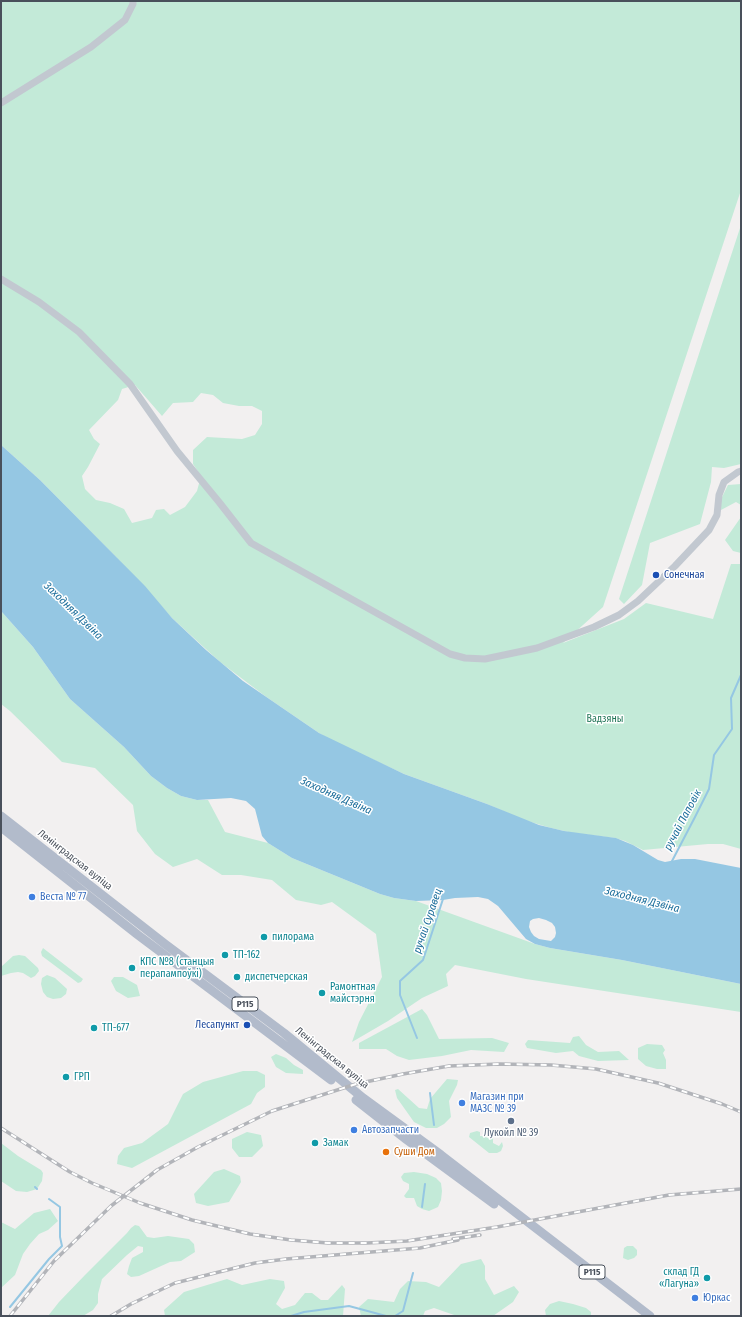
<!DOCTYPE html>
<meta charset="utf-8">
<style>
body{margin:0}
#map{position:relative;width:742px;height:1317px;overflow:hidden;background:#f2f0f0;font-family:"Fira Sans Condensed",sans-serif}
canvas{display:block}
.frame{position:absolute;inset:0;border:2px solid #49505b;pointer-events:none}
</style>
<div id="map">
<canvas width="742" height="1317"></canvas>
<div class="frame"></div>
</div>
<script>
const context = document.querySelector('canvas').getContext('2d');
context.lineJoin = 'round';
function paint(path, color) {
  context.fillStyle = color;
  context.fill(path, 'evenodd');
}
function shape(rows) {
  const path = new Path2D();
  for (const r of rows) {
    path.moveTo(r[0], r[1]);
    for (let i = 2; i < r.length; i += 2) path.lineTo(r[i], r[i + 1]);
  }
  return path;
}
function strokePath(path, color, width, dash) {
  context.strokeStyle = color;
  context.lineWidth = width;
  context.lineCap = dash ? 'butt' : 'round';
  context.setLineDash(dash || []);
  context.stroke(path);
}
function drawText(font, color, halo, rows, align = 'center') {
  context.font = font + ' "Fira Sans Condensed",sans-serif';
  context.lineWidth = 3;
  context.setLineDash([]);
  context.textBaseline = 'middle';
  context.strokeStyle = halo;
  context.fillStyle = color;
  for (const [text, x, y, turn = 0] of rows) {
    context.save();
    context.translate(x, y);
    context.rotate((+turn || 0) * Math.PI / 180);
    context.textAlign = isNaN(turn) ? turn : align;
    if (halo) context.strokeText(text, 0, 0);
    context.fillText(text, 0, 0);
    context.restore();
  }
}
paint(shape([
 [1,1,741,1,741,190,603,607,563,643,624,619,646,603,713,619,731,564,741,564,741,849,723,844,708,844,643,850,625,841,615,838,573,833,551,828,524,820,487,804,404,774,333,741,319,733,265,696,220,662,172,618,116,557,40,480,1,445],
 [135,385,162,416,173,403,193,402,201,393,213,395,223,403,239,406,252,406,262,411,262,424,255,435,242,439,207,437,193,450,193,464,201,476,197,491,185,507,170,515,164,509,156,510,152,518,132,523,124,509,110,503,96,500,85,489,82,476,88,467,100,444,94,439,89,430,118,400,122,389],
 [741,225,741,464,724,468,712,467,711,482,700,524,650,543,642,585,624,604,619,599],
 [741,484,741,505,736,502,721,510,719,503,728,485],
 [741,517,741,553,733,551,725,540],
 [1,611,33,647,70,699,124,747,151,776,167,788,181,796,197,800,208,800,225,832,268,843,292,858,380,894,394,898,416,901,535,944,550,948,622,960,741,984,741,1012,526,979,455,965,446,974,448,986,422,998,388,1021,352,1042,359,1022,382,977,376,934,332,902,321,905,296,900,272,880,241,875,222,875,197,859,173,867,155,854,137,831,133,805,95,768,62,762,10,711,1,704],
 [43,948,83,979,81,982,78,983,42,956,41,952],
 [19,955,25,956,38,968,39,971,35,976,31,978,23,973,18,972,11,973,1,976,1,967,13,956],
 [47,975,55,978,67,989,66,994,61,998,53,999,47,997,43,992,41,984,42,978],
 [114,977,123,977,137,985,140,996,128,998,116,991,111,981],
 [422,1009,427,1015,439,1039,492,1038,509,1043,504,1052,471,1050,442,1056,409,1060,397,1056,386,1049,359,1049,359,1043],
 [579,1036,586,1045,598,1052,619,1051,629,1060,598,1061,579,1056,573,1051,556,1053,527,1048,525,1044,528,1040,570,1043,573,1037],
 [647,1044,662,1045,665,1050,663,1053,666,1060,666,1069,657,1069,646,1066,638,1059,638,1048],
 [276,1054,286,1058,294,1065,303,1070,303,1074,286,1073,276,1067,271,1057],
 [243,1071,257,1071,265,1075,265,1087,257,1093,251,1104,132,1168,117,1164,118,1156,124,1148,142,1143,168,1124,183,1094,203,1082],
 [447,1079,458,1080,457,1085,449,1101,451,1117,444,1124,437,1128,426,1128,414,1122,397,1098,395,1090,398,1089,419,1108,427,1109,430,1099],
 [477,1131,480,1132,480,1136,483,1136,483,1134,485,1134,485,1137,490,1138,491,1135,493,1136,493,1143,499,1146,502,1142,503,1146,501,1151,497,1153,489,1153,469,1137,470,1133],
 [247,1132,261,1135,263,1146,252,1157,239,1157,232,1148,232,1139],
 [1,1143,18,1156,41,1170,43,1173,42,1181,37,1189,27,1192,16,1191,1,1181],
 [224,1169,240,1176,241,1182,229,1202,208,1206,196,1203,194,1194,214,1172],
 [414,1172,427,1174,436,1178,441,1183,442,1191,441,1200,438,1207,429,1211,422,1209,417,1206,414,1198,406,1198,404,1196,409,1189,409,1184,403,1181,401,1177,404,1173],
 [50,1209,58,1221,48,1230,39,1234,30,1244,23,1254,15,1275,1,1288,1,1222,15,1229,34,1213],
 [135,1225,139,1226,147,1237,154,1238,168,1236,189,1239,194,1244,195,1252,181,1261,170,1262,139,1276,131,1277,127,1274,129,1266,132,1258,143,1252,143,1247,138,1246,127,1255,102,1279,98,1294,98,1303,93,1310,83,1316,48,1316,59,1302,85,1275,127,1233,131,1228],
 [627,1246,633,1246,637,1250,637,1255,634,1258,628,1260,623,1258,624,1248],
 [481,1259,485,1266,485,1279,494,1295,514,1286,519,1292,513,1302,493,1316,457,1316,434,1308,425,1311,423,1316,361,1316,359,1307,368,1299,394,1302,400,1289,408,1281,426,1282,439,1287,461,1264],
 [227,1279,242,1285,270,1279,284,1281,285,1288,276,1304,282,1309,295,1305,305,1293,312,1293,321,1300,328,1300,342,1285,345,1289,343,1316,165,1316,164,1310,184,1292],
 [559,1301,573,1304,586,1308,591,1312,591,1315,588,1316,579,1315,577,1316,546,1316,545,1310,550,1304]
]), '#c3ead8');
paint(shape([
 [1,445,40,480,145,586,172,618,206,650,243,681,319,733,404,774,487,804,539,825,564,831,616,838,633,845,658,860,665,862,681,859,695,859,741,868,741,984,622,960,550,948,535,944,526,939,498,906,488,899,478,897,455,898,443,900,416,901,394,898,380,894,292,858,268,843,262,836,255,809,246,801,231,798,197,800,181,796,167,788,151,776,124,747,70,699,33,647,1,611],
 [539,918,546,920,552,923,555,927,556,933,555,937,551,941,539,939,534,936,531,932,529,927,530,921,533,919]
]), '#95c7e3');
strokePath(shape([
 [671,863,695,817,709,789,714,755,732,729,731,698,741,675],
 [417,1038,400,995,400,981,423,960,443,899],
 [430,1093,434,1125],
 [35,1187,37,1189],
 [422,1207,425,1184],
 [10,1307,49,1259,62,1246,60,1237,60,1207,49,1199],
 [291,1316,304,1312,349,1306,386,1316],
 [395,1316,403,1311,413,1273]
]), '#95c7e3', 2);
strokePath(shape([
 [1,103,91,47,125,20,133,4,133,1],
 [1,279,39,302,79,332,130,384,177,451,219,502,251,543,450,654,465,658,485,659,537,648,594,627,619,615,638,601,675,566,709,530,717,515,719,495,724,482,738,472,741,471]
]), '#c2c8d0', 7);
strokePath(shape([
 [1,816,165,944,284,1033,363,1098,441,1155,650,1316],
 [1,827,138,935,331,1080],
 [356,1100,407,1140,494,1204]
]), '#b2bbcb', 9);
const rail = shape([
 [1,1128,70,1172,92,1183,140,1203,192,1220,250,1234,291,1240,328,1243,367,1243,407,1241,497,1227,669,1195,741,1189],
 [453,1239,480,1235],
 [10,1316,54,1261,111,1206,157,1170,198,1147,272,1111,356,1084,403,1074,449,1066,500,1064,551,1065,596,1069,658,1083,722,1104,741,1112],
 [111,1316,131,1304,175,1283,255,1263,286,1259,420,1248,458,1240]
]);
strokePath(rail, '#b2b4b9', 3.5);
strokePath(rail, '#fff', 2, [6]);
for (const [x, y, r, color] of [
 [656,575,4,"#1a4fb4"],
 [32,897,4,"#3f7fe0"],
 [264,937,4,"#0f9aa8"],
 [225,955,4,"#0f9aa8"],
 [132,968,4,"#0f9aa8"],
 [237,977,4,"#0f9aa8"],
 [322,993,4,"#0f9aa8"],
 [247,1025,4,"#1a4fb4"],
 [94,1028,4,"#0f9aa8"],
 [66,1077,4,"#0f9aa8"],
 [462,1103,4,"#3f7fe0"],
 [511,1121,4,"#5c6f8a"],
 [354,1130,4,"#3f7fe0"],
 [315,1143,4,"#0f9aa8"],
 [386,1152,4,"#e8710a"],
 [707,1278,4,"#0f9aa8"],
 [695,1298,4,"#3f7fe0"]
]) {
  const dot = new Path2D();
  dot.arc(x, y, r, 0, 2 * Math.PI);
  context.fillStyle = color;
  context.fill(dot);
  strokePath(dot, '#fff', 1.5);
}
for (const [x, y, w] of [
 [245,1004,26],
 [592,1272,26]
]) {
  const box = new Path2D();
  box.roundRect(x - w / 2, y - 7, w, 14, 3);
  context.fillStyle = '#fff';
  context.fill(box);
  strokePath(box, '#49505b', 1);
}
drawText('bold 9px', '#49505b', null, [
 ["Р115",245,1004],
 ["Р115",592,1272]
]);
drawText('10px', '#164399', '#fff', [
 ["Сонечная",664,575],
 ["Лесапункт",239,1025,"right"]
], 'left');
drawText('10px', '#217557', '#fff', [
 ["Вадзяны",605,719]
]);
drawText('10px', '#49505b', '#fff', [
 ["Ленінградская вуліца",75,860,38],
 ["Ленінградская вуліца",332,1058,39]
]);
drawText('10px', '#366cbe', '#fff', [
 ["Веста № 77",40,897],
 ["Магазин при",470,1097],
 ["МАЗС № 39",470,1109],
 ["Автозапчасти",362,1130],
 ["Юркас",703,1298]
], 'left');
drawText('10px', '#0d838f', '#fff', [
 ["пилорама",272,937],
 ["ТП-162",233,955],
 ["КПС №8 (станцыя",140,962],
 ["перапампоўкі)",140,974],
 ["диспетчерская",245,977],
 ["Рамонтная",330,987],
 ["майстэрня",330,999],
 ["ТП-677",102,1028],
 ["ГРП",74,1077],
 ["Замак",323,1143],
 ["склад ГД",699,1272,"right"],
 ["«Лагуна»",699,1284,"right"]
], 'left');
drawText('10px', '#4e5e75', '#fff', [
 ["Лукойл № 39",511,1133]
]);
drawText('10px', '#c56008', '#fff', [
 ["Суши Дом",394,1152]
], 'left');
drawText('italic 11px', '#1c6e9b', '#fff', [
 ["Заходняя Дзвіна",73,611,44],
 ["Заходняя Дзвіна",336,796,24],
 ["ручай Паповік",683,820,-62],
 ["Заходняя Дзвіна",642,900,14],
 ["ручай Суравец",428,921,-71]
]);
</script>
